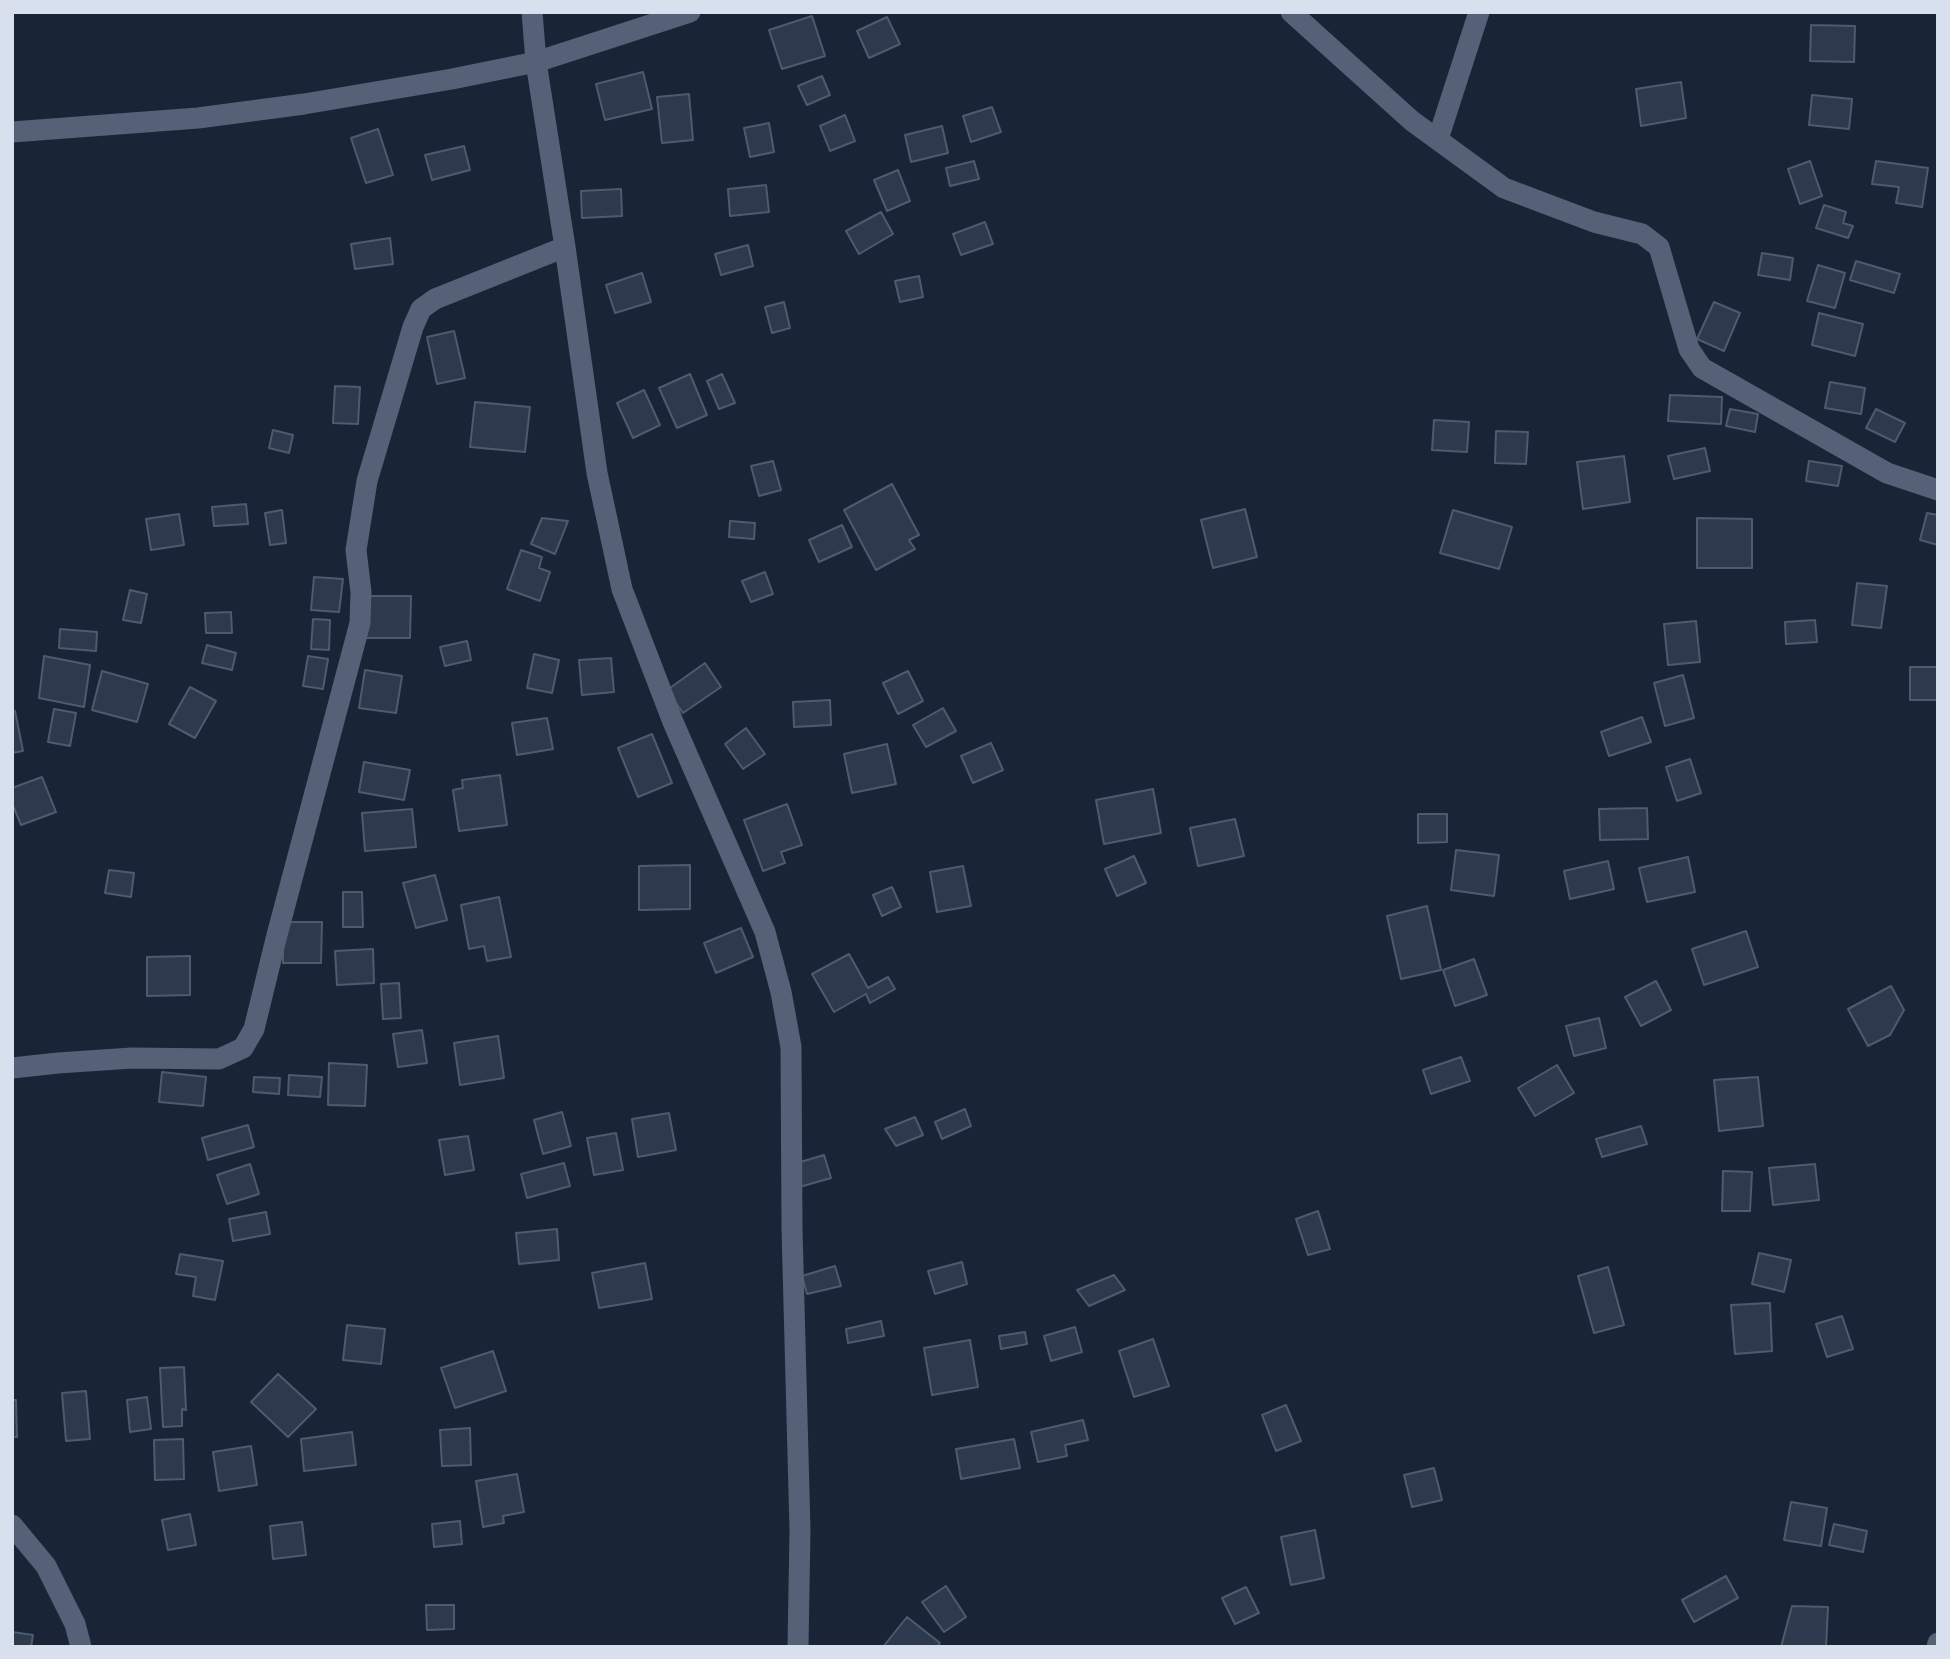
<!DOCTYPE html>
<style>
body{margin:0}
#map{position:relative;width:1950px;height:1659px;overflow:hidden;background:#192537;font-family:Barlow,sans-serif}
canvas{display:block}
.frame{position:absolute;inset:0;border:14px solid #d8e0ed;pointer-events:none}
</style>
<div id="map">
<canvas width="1950" height="1659"></canvas>
<div class="frame"></div>
</div>
<script>
const context = document.querySelector('canvas').getContext('2d');
context.lineJoin = 'round';
function paint(path, color) {
  context.fillStyle = color;
  context.fill(path, 'evenodd');
}
function shape(rows) {
  const path = new Path2D();
  for (const r of rows) {
    path.moveTo(r[0], r[1]);
    for (let i = 2; i < r.length; i += 2) path.lineTo(r[i], r[i + 1]);
  }
  return path;
}
function strokePath(path, color, width, dash) {
  context.strokeStyle = color;
  context.lineWidth = width;
  context.lineCap = dash ? 'butt' : 'round';
  context.setLineDash(dash || []);
  context.stroke(path);
}
const building = shape([
 [812,16,825,56,782,69,769,30,812,16],
 [887,17,900,44,869,58,857,31,887,17],
 [1811,25,1855,26,1854,62,1810,61,1811,25],
 [643,72,652,109,605,120,596,84,643,72],
 [822,76,830,95,807,105,798,86,822,76],
 [1681,82,1686,118,1641,126,1636,89,1681,82],
 [689,94,693,140,662,143,657,97,689,94],
 [1812,95,1852,99,1849,129,1809,125,1812,95],
 [992,107,1001,132,971,142,963,116,992,107],
 [845,115,855,141,830,151,820,126,845,115],
 [769,123,774,152,750,157,744,128,769,123],
 [942,126,948,153,911,162,905,135,942,126],
 [378,129,393,175,366,183,351,138,378,129],
 [464,146,470,170,432,180,425,155,464,146],
 [974,161,979,179,950,186,946,168,974,161],
 [1810,161,1822,196,1800,204,1788,169,1810,161],
 [1876,161,1928,168,1922,207,1896,203,1899,187,1872,184,1876,161],
 [898,170,910,201,887,211,874,180,898,170],
 [766,185,769,212,730,216,728,189,766,185],
 [621,189,622,216,582,218,581,191,621,189],
 [1824,205,1846,212,1843,223,1853,226,1848,238,1816,228,1824,205],
 [881,212,893,234,859,254,846,231,881,212],
 [985,222,993,244,961,255,953,234,985,222],
 [390,238,393,264,355,269,351,244,390,238],
 [748,245,753,266,721,275,715,254,748,245],
 [1762,253,1793,258,1790,280,1758,275,1762,253],
 [1856,261,1900,274,1894,293,1850,280,1856,261],
 [1818,265,1845,273,1835,308,1807,301,1818,265],
 [642,273,651,302,615,313,606,285,642,273],
 [919,276,923,297,900,302,895,281,919,276],
 [784,302,790,328,772,333,765,307,784,302],
 [1714,302,1740,313,1724,351,1697,339,1714,302],
 [1819,313,1863,324,1855,356,1812,345,1819,313],
 [454,331,465,378,437,384,427,337,454,331],
 [690,374,707,415,677,428,659,388,690,374],
 [722,374,735,403,719,409,707,381,722,374],
 [1830,382,1865,388,1861,414,1825,408,1830,382],
 [335,386,360,387,358,424,333,423,335,386],
 [644,390,660,425,633,438,617,403,644,390],
 [1670,395,1722,397,1721,424,1668,421,1670,395],
 [475,402,530,407,525,452,470,447,475,402],
 [1730,409,1758,414,1755,432,1726,426,1730,409],
 [1876,409,1905,423,1895,442,1866,428,1876,409],
 [1434,420,1469,422,1467,452,1432,450,1434,420],
 [273,430,293,435,289,453,269,448,273,430],
 [1496,431,1528,432,1526,464,1495,463,1496,431],
 [1705,448,1710,471,1674,479,1668,456,1705,448],
 [1624,456,1630,502,1583,509,1577,462,1624,456],
 [773,461,781,490,759,496,751,466,773,461],
 [1809,461,1842,466,1838,486,1806,481,1809,461],
 [892,484,919,535,909,540,915,549,876,570,844,510,892,484],
 [246,504,248,524,214,526,212,507,246,504],
 [1245,509,1257,557,1213,568,1201,520,1245,509],
 [282,510,286,543,270,545,265,513,282,510],
 [1453,510,1512,527,1499,569,1440,553,1453,510],
 [1927,513,1938,515,1938,545,1920,540,1927,513],
 [179,514,184,545,151,550,146,519,179,514],
 [542,518,568,521,555,554,531,544,542,518],
 [1697,518,1752,519,1752,568,1697,568,1697,518],
 [730,521,755,523,754,539,729,537,730,521],
 [842,525,852,547,819,562,809,540,842,525],
 [521,550,542,557,539,568,550,572,540,601,507,589,521,550],
 [765,572,773,594,751,602,742,581,765,572],
 [314,577,343,579,339,612,311,610,314,577],
 [1857,583,1887,586,1881,628,1852,625,1857,583],
 [130,590,147,594,141,623,123,620,130,590],
 [366,596,411,596,410,638,366,638,366,596],
 [231,612,232,633,206,633,205,613,231,612],
 [313,619,330,620,329,650,311,649,313,619],
 [1815,620,1817,642,1786,644,1785,622,1815,620],
 [1696,621,1700,662,1668,665,1664,624,1696,621],
 [60,629,97,632,96,651,59,648,60,629],
 [467,641,471,660,445,666,440,647,467,641],
 [207,645,236,653,232,670,202,663,207,645],
 [534,654,559,660,552,693,527,688,534,654],
 [44,656,90,665,84,707,39,698,44,656],
 [308,656,328,659,323,689,303,686,308,656],
 [611,658,614,692,582,695,579,660,611,658],
 [705,663,721,687,683,713,667,690,705,663],
 [1910,667,1938,667,1938,700,1910,700,1910,667],
 [365,670,402,676,396,713,359,708,365,670],
 [102,671,148,684,137,722,92,710,102,671],
 [908,671,923,701,898,714,883,683,908,671],
 [1683,675,1694,718,1665,726,1654,683,1683,675],
 [190,687,216,701,195,738,169,724,190,687],
 [830,700,831,725,794,727,793,702,830,700],
 [943,708,956,731,926,747,913,725,943,708],
 [54,709,76,713,70,746,48,742,54,709],
 [15,711,23,751,12,753,12,712,15,711],
 [1642,717,1651,742,1609,756,1601,732,1642,717],
 [547,718,553,749,517,755,512,723,547,718],
 [746,728,765,754,743,769,725,744,746,728],
 [652,734,672,783,638,797,618,748,652,734],
 [991,743,1003,770,973,783,961,756,991,743],
 [887,744,896,784,852,793,844,754,887,744],
 [1690,759,1701,793,1677,801,1666,767,1690,759],
 [364,762,410,770,404,800,359,792,364,762],
 [500,775,507,825,459,831,453,790,463,788,462,780,500,775],
 [42,777,56,812,21,825,12,803,12,788,42,777],
 [1153,789,1161,833,1104,844,1096,800,1153,789],
 [787,804,802,845,781,852,785,863,763,871,744,820,787,804],
 [1647,808,1648,839,1600,840,1599,809,1647,808],
 [412,809,416,847,365,851,362,813,412,809],
 [1418,814,1447,814,1447,842,1418,843,1418,814],
 [1235,819,1244,856,1198,866,1190,828,1235,819],
 [1456,850,1499,855,1494,896,1451,890,1456,850],
 [1134,856,1146,883,1117,896,1105,869,1134,856],
 [1688,857,1695,892,1647,902,1639,868,1688,857],
 [1608,861,1614,889,1570,899,1564,871,1608,861],
 [690,865,690,909,639,910,639,866,690,865],
 [963,866,971,906,937,912,930,872,963,866],
 [109,870,134,873,131,897,105,893,109,870],
 [435,875,447,920,416,928,403,883,435,875],
 [892,887,901,907,882,916,873,895,892,887],
 [343,892,362,892,363,927,343,927,343,892],
 [499,897,511,957,487,961,484,946,469,949,461,905,499,897],
 [1427,906,1441,970,1401,979,1387,916,1427,906],
 [283,922,322,922,321,963,283,963,283,922],
 [741,928,753,957,716,973,704,943,741,928],
 [1746,931,1758,967,1704,985,1692,949,1746,931],
 [373,949,374,983,337,985,335,951,373,949],
 [849,954,868,988,888,977,895,989,870,1003,866,994,834,1012,812,974,849,954],
 [190,956,190,995,147,996,147,957,190,956],
 [1474,959,1487,995,1455,1006,1443,970,1474,959],
 [1656,981,1671,1010,1641,1026,1625,997,1656,981],
 [399,983,401,1018,383,1019,381,984,399,983],
 [1891,986,1904,1010,1890,1035,1868,1046,1848,1009,1891,986],
 [1599,1018,1606,1048,1574,1056,1566,1026,1599,1018],
 [422,1030,427,1063,398,1067,393,1034,422,1030],
 [498,1036,504,1078,460,1085,454,1043,498,1036],
 [1461,1057,1470,1081,1431,1094,1423,1070,1461,1057],
 [329,1063,367,1065,365,1106,328,1105,329,1063],
 [1557,1065,1574,1093,1535,1116,1518,1088,1557,1065],
 [162,1072,206,1077,203,1106,159,1102,162,1072],
 [289,1075,322,1077,320,1097,288,1095,289,1075],
 [254,1077,280,1078,279,1094,253,1092,254,1077],
 [1758,1077,1763,1126,1719,1131,1714,1080,1758,1077],
 [965,1109,971,1126,942,1139,935,1122,965,1109],
 [562,1112,571,1146,543,1154,534,1120,562,1112],
 [669,1113,676,1150,638,1157,632,1119,669,1113],
 [915,1117,923,1135,896,1146,885,1129,915,1117],
 [248,1125,254,1147,208,1160,202,1138,248,1125],
 [1641,1126,1647,1144,1602,1157,1596,1139,1641,1126],
 [616,1133,623,1170,594,1175,587,1138,616,1133],
 [468,1136,474,1170,445,1175,439,1140,468,1136],
 [824,1155,831,1178,796,1188,797,1163,824,1155],
 [564,1163,570,1186,527,1198,521,1174,564,1163],
 [250,1164,259,1194,227,1204,217,1175,250,1164],
 [1815,1164,1819,1200,1773,1205,1769,1168,1815,1164],
 [1723,1171,1752,1172,1750,1211,1722,1211,1723,1171],
 [1318,1211,1330,1249,1308,1255,1296,1219,1318,1211],
 [266,1212,270,1234,233,1241,229,1219,266,1212],
 [557,1229,559,1260,519,1264,516,1233,557,1229],
 [1759,1253,1791,1260,1784,1292,1752,1284,1759,1253],
 [180,1254,223,1261,215,1300,193,1296,196,1277,176,1274,180,1254],
 [962,1262,967,1284,935,1294,928,1271,962,1262],
 [645,1263,652,1299,599,1308,592,1273,645,1263],
 [835,1266,841,1286,807,1294,802,1276,835,1266],
 [1608,1267,1624,1325,1594,1333,1578,1276,1608,1267],
 [1114,1275,1125,1290,1089,1306,1077,1290,1114,1275],
 [1770,1303,1772,1351,1735,1354,1731,1305,1770,1303],
 [1842,1316,1853,1349,1827,1357,1816,1324,1842,1316],
 [881,1321,884,1336,848,1343,846,1329,881,1321],
 [347,1325,385,1329,381,1364,343,1360,347,1325],
 [1075,1327,1082,1352,1051,1361,1044,1336,1075,1327],
 [1025,1332,1027,1344,1001,1349,999,1336,1025,1332],
 [1153,1339,1169,1386,1134,1397,1119,1351,1153,1339],
 [970,1340,978,1387,932,1395,924,1348,970,1340],
 [493,1351,506,1391,455,1408,441,1368,493,1351],
 [184,1367,186,1410,182,1409,182,1426,163,1427,160,1368,184,1367],
 [278,1374,316,1409,288,1437,251,1402,278,1374],
 [86,1391,90,1439,66,1441,62,1393,86,1391],
 [147,1397,151,1429,130,1432,127,1400,147,1397],
 [12,1400,16,1400,17,1437,12,1437,12,1400],
 [1286,1405,1301,1441,1276,1451,1262,1415,1286,1405],
 [1083,1420,1088,1440,1065,1445,1067,1456,1038,1462,1031,1432,1083,1420],
 [470,1428,471,1465,442,1466,440,1430,470,1428],
 [352,1432,356,1465,304,1471,301,1439,352,1432],
 [183,1439,184,1479,155,1480,154,1440,183,1439],
 [1014,1439,1020,1468,961,1479,956,1449,1014,1439],
 [251,1446,257,1485,219,1491,213,1452,251,1446],
 [1434,1468,1442,1500,1412,1507,1404,1475,1434,1468],
 [517,1474,524,1512,503,1516,504,1523,483,1527,476,1481,517,1474],
 [1791,1502,1827,1508,1821,1546,1784,1540,1791,1502],
 [190,1514,196,1545,168,1550,162,1520,190,1514],
 [460,1521,462,1544,434,1547,432,1524,460,1521],
 [302,1522,306,1555,273,1559,270,1526,302,1522],
 [1834,1524,1867,1531,1863,1552,1829,1545,1834,1524],
 [1315,1530,1324,1578,1291,1585,1281,1537,1315,1530],
 [1726,1576,1738,1598,1694,1622,1682,1600,1726,1576],
 [946,1586,966,1617,944,1632,922,1602,946,1586],
 [1246,1587,1259,1613,1235,1624,1222,1598,1246,1587],
 [426,1605,454,1605,454,1629,427,1630,426,1605],
 [1792,1606,1828,1607,1826,1647,1781,1647,1792,1606],
 [907,1617,940,1643,937,1647,883,1647,907,1617],
 [12,1632,33,1635,31,1647,12,1647,12,1632]
]);
paint(building, '#2d394c');
strokePath(building, '#4d5b6f', 2);
strokePath(shape([
 [532,12,536,62,565,247,597,473,622,589,673,722,765,932,781,992,791,1047,792,1229,800,1530,798,1647],
 [1291,12,1412,121,1504,188,1594,222,1642,234,1659,247,1689,349,1702,368,1887,473,1938,490],
 [12,132,198,118,304,104,452,79,536,62,690,12],
 [1438,139,1479,12],
 [12,1068,58,1063,132,1058,219,1059,243,1048,254,1029,277,935,360,623,361,592,356,550,367,481,413,327,421,309,435,299,565,247],
 [12,1525,46,1566,75,1624,81,1647],
 [1937,1647,1938,1643]
]), '#546176', 21);
</script>
